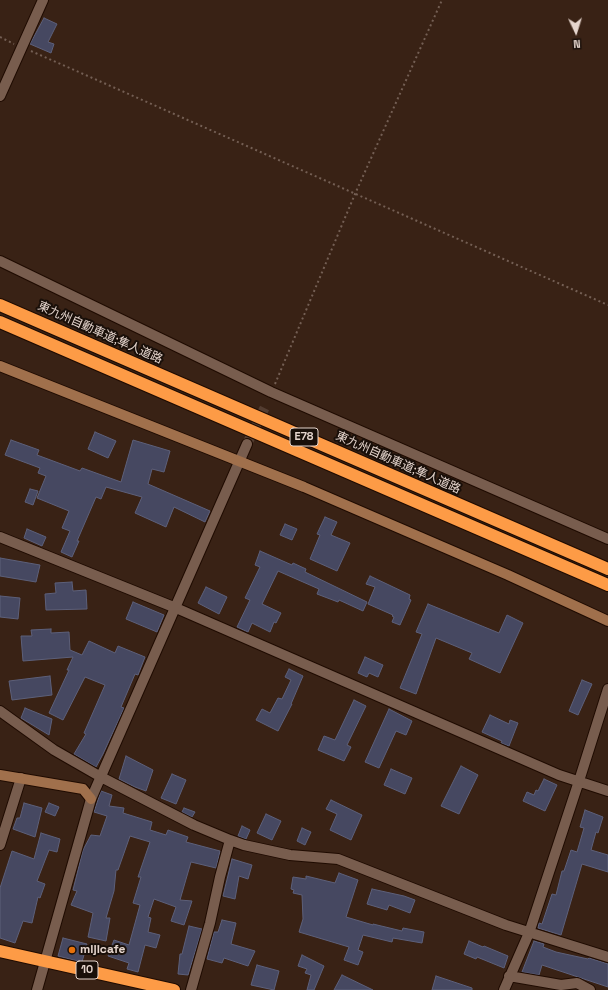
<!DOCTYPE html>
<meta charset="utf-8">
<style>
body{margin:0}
#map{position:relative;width:608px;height:990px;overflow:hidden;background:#392215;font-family:"Space Grotesk",sans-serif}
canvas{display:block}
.north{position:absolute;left:556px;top:12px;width:40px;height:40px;-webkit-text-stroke:3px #190f09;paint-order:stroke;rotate:176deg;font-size:11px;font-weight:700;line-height:16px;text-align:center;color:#e5d5cd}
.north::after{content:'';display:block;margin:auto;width:14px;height:18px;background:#e5d5cd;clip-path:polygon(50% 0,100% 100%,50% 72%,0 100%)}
</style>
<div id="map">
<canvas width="608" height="990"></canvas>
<div class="north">N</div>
</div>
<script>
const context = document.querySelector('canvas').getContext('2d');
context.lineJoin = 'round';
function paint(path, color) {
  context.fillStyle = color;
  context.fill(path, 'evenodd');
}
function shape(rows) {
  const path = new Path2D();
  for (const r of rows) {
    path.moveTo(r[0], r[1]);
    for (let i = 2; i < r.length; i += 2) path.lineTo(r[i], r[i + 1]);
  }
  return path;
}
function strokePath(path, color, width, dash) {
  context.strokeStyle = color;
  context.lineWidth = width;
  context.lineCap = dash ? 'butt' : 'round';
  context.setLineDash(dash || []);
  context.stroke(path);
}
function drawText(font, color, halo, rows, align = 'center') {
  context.font = font + ' "Space Grotesk","Noto Sans JP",sans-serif';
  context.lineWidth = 4;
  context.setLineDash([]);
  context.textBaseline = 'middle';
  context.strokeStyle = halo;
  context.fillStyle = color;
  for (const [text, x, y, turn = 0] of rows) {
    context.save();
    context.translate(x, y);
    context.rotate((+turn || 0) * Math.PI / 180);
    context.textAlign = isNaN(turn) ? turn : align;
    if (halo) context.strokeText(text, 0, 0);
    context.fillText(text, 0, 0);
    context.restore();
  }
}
const building = shape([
 [44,18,57,24,48,42,54,44,51,53,30,44,44,18],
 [95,432,116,441,108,458,88,449,95,432],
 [11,440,39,450,37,455,80,471,82,468,121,482,133,440,170,451,164,472,152,469,148,484,210,511,205,522,174,507,166,527,135,513,142,497,106,487,101,499,96,497,77,541,79,541,72,557,61,552,70,531,62,528,69,511,37,498,46,476,38,473,40,468,5,455,11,440],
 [30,489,38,491,33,505,25,502,30,489],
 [325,517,337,522,331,535,350,543,337,571,310,559,320,535,317,534,325,517],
 [285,524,297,529,292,540,280,535,285,524],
 [27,529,46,537,42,546,24,538,27,529],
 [260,551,292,565,293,563,306,569,305,572,367,602,363,611,339,600,338,602,317,594,319,589,278,571,262,604,281,613,276,623,274,622,270,632,252,623,248,632,237,627,250,600,245,598,260,567,255,565,260,551],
 [0,558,40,565,36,582,0,576,0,558],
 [370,576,410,595,409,599,411,600,400,625,392,622,394,617,392,616,393,615,368,604,375,587,366,584,370,576],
 [72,582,73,591,86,590,87,609,46,610,45,594,56,593,55,583,72,582],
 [206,587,227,597,219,614,198,603,206,587],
 [0,596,20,598,18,619,0,617,0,596],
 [133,602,164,615,157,632,126,619,133,602],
 [428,604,499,633,507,615,523,623,500,673,469,659,472,653,436,638,416,694,400,688,422,634,416,632,428,604],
 [51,629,51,633,69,632,70,650,82,655,89,641,115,653,118,646,145,657,138,675,135,674,121,707,124,708,103,754,96,767,74,754,86,734,84,733,105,685,85,677,63,720,49,713,69,670,67,670,73,657,23,661,21,636,32,636,31,630,51,629],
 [365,657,383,665,378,677,369,673,367,677,358,673,365,657],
 [289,669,303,676,291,704,292,704,278,731,256,720,262,709,270,713,278,698,282,699,291,680,285,677,289,669],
 [50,676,52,695,12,700,9,681,50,676],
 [582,680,592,684,578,715,569,711,582,680],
 [354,700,366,706,347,745,351,747,344,761,318,750,324,736,335,740,354,700],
 [25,708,52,719,49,735,21,718,25,708],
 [389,709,412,721,406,735,396,731,379,768,365,762,389,709],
 [490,715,509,724,510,720,518,723,509,746,501,743,502,741,482,732,490,715],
 [126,756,153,770,146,791,135,787,119,779,126,756],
 [461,766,478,775,459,814,441,806,461,766],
 [391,769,412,778,405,794,384,785,391,769],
 [172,774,186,780,176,804,161,798,172,774],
 [544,779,557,785,545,811,523,801,527,792,534,795,536,790,538,791,544,779],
 [101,791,112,795,109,806,124,808,123,813,152,822,150,830,166,835,168,830,188,837,186,842,220,851,216,868,191,862,180,900,192,901,184,925,171,921,176,907,154,899,148,917,151,918,148,932,160,935,156,948,145,945,138,972,127,969,129,963,108,956,114,940,129,945,140,905,133,903,141,877,138,877,150,842,130,836,118,870,116,870,114,891,106,918,110,918,106,941,88,937,93,913,71,905,77,891,73,890,83,850,91,835,100,836,107,816,94,812,101,791],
 [331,800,362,815,351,840,330,830,337,814,326,809,331,800],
 [24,803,42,808,35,837,13,829,17,818,20,818,24,803],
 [49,803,59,807,55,816,45,812,49,803],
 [184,808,195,812,192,817,182,812,184,808],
 [585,810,603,817,598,833,596,832,591,850,608,855,608,872,582,864,561,935,538,928,539,923,542,924,552,894,556,895,562,871,564,871,571,850,577,852,584,828,580,827,585,810],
 [266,814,281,821,272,840,257,833,266,814],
 [242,826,250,830,246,839,238,836,242,826],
 [302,828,311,832,305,845,297,841,302,828],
 [41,833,60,839,57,852,49,850,37,881,45,884,40,898,38,897,32,923,23,921,15,943,0,938,0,888,12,851,34,859,41,833],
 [232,859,252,865,248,879,239,876,235,899,223,896,232,859],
 [339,873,358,880,346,917,373,925,373,924,402,931,403,928,424,932,422,943,393,938,392,942,363,935,358,950,363,952,358,965,344,960,349,947,299,932,303,919,302,895,293,893,294,890,291,889,293,877,306,879,306,876,335,883,339,873],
 [372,889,404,896,415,900,410,913,389,905,387,910,367,904,372,889],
 [222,920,236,923,231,944,255,951,248,966,224,958,222,963,207,959,214,932,218,932,222,920],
 [189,926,202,929,188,975,178,974,180,954,182,954,189,926],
 [63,938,87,944,82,962,58,956,63,938],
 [469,941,483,947,484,946,508,956,504,968,477,957,476,959,464,954,469,941],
 [534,941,544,944,543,947,556,952,588,959,589,958,608,964,608,987,542,965,539,975,522,972,534,941],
 [302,955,324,966,314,990,307,990,311,975,305,973,307,969,298,966,302,955],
 [257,965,279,971,274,990,251,985,257,965],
 [342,975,373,990,334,990,342,975],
 [436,976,472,988,472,990,432,990,436,976]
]);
paint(building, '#464861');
strokePath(building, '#5d607a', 1);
strokePath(shape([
 [247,444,266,405]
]), '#533d31', 10, [10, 5]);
const street = shape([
 [0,96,43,0],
 [0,261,271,392,608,539],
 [0,537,176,608,559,775,608,791],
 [0,711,54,750,101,777,194,825,230,840,244,845,290,855,338,859,506,925,608,957],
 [0,845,21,778],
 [509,976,561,985,577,983,590,990],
 [37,990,91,799,247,444],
 [191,990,210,923,220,877,230,840],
 [504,990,529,933,579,781,608,689]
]);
const secondary = shape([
 [0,366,304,487,508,575,608,621],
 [0,775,83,789,91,799]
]);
const highway = shape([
 [0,305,608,569],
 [0,322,608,585],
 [0,951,174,990]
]);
strokePath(street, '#1f0b01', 12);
strokePath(secondary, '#1f0b01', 12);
strokePath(highway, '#1f0b01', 14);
strokePath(shape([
 [0,37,14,44],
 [31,51,608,305],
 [275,384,355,194,442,0]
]), '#745f54', 2, [2, 3]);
strokePath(street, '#785d4e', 10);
strokePath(secondary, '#a0704c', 10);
strokePath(highway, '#fd9b46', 12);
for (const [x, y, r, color] of [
 [72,950,4,"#e8710a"]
]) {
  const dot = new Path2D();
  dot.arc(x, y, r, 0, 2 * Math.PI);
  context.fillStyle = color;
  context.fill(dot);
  strokePath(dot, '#190f09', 1.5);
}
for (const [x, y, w] of [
 [304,437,28],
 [87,970,22]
]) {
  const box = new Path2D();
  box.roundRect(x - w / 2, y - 9, w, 18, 3);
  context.fillStyle = '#190f09';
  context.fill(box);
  strokePath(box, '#e5d5cd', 1);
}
drawText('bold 11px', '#e5d5cd', null, [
 ["E78",304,437],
 ["10",87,970]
]);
drawText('12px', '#e5d5cd', '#190f09', [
 ["東九州自動車道;隼人道路",100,333,24],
 ["東九州自動車道;隼人道路",398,463,24]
]);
drawText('bold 12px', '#e5d5cd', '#190f09', [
 ["mijicafe",80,950]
], 'left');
</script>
